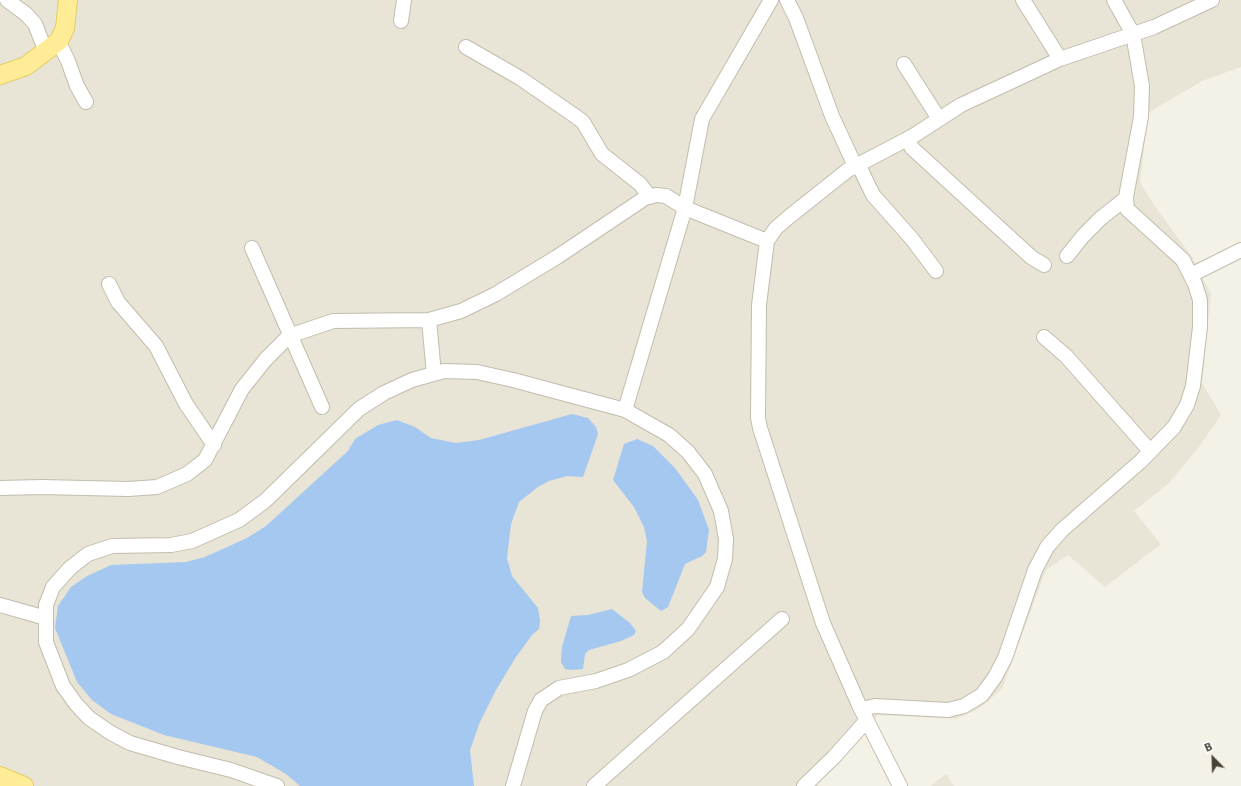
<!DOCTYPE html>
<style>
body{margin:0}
#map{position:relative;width:1241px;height:786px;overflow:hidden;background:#f4f1e7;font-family:"Open Sans",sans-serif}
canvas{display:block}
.north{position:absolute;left:1193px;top:738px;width:40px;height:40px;-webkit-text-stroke:3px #fff;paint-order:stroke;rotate:337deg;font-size:11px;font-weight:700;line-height:16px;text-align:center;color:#474236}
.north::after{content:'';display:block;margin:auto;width:14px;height:18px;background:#474236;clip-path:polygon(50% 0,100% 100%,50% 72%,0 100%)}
</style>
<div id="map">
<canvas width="1241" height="786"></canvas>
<div class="north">B</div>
</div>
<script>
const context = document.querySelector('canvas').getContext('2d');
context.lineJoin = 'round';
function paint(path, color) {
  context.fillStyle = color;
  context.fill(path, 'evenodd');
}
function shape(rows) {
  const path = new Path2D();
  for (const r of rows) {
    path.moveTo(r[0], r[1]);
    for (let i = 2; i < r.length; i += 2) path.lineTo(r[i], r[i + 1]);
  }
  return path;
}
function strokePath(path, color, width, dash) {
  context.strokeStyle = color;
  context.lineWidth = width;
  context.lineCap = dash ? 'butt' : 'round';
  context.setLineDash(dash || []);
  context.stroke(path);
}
paint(shape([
 [0,0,1241,0,1241,67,1202,81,1148,113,1140,182,1154,205,1192,257,1211,294,1202,383,1221,415,1199,447,1169,483,1134,511,1161,544,1105,587,1068,555,1046,570,1002,689,980,708,956,719,878,715,803,779,821,786,0,786],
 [946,774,954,786,931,786]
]), '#e8e4d6');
paint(shape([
 [572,414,588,418,596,427,598,434,583,477,567,476,549,481,538,487,519,502,511,524,507,558,512,576,538,608,540,621,539,629,532,635,516,657,496,690,480,722,470,750,474,786,300,786,286,774,257,757,164,735,111,714,92,700,77,682,55,628,58,606,71,587,87,576,111,565,186,562,205,557,247,538,266,526,348,451,355,439,378,425,397,420,415,427,431,438,456,443,479,440],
 [637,439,653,446,675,468,698,500,709,530,706,552,702,556,685,564,668,607,661,611,645,598,642,592,647,541,644,527,634,507,613,480,624,444],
 [612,609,630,623,636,631,634,635,621,641,589,650,585,654,583,669,571,670,565,669,561,662,562,647,571,616,588,615]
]), '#a4c8f0');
const minor = shape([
 [7,0,26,14,35,24,46,52],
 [787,0,796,18,832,116,855,166],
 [1023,0,1060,59],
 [401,21,404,0],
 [58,41,68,61,77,86,86,102],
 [466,47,520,78,578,118,583,122,602,154,640,184,650,197],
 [904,64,939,119],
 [907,139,912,148,1031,257,1044,265],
 [858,164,873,195,912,239,936,271],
 [252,248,322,407],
 [1067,256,1083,236,1101,218,1125,199],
 [1191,275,1241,250],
 [109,284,118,302,156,346,186,404,214,445],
 [429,320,434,374],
 [1044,337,1066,356,1150,451],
 [0,488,42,487,128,489,157,487,171,481,187,474,205,460,242,389,266,359,289,336,333,321,429,320,461,311,496,294,557,257,645,198,656,195,666,196,685,208,767,241],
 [0,605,46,618],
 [862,709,875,706,948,710,964,706,982,695,995,677,1005,658,1035,570,1047,547,1062,530,1141,461,1174,427,1187,405,1193,386,1200,327,1200,300,1195,284,1183,260,1127,209,1126,197,1141,117,1142,86,1133,34,1114,0],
 [277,786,231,770,178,757,130,743,111,733,89,718,76,704,63,686,46,642,46,605,53,587,70,568,88,554,112,546,171,545,192,541,239,520,265,501,359,409,384,393,412,380,444,371,477,372,513,380,625,410],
 [513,786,535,711,541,700,559,688,596,681,628,670,663,652,688,629,717,587,725,559,726,539,721,511,705,474,688,452,669,435,625,410,685,208,702,119,771,0],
 [594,786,782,619],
 [804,786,834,757,867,720],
 [900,786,859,705,823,623,760,428,758,418,759,305,767,241,776,228,790,216,848,170,913,136,961,105,1060,59,1154,27,1212,0]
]);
const major = shape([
 [0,75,26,66,59,41,65,28,68,0],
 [0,776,24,786]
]);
strokePath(minor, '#c2bdad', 16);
strokePath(major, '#e4cd66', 20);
strokePath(minor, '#fff', 14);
strokePath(major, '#feed96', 18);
</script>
